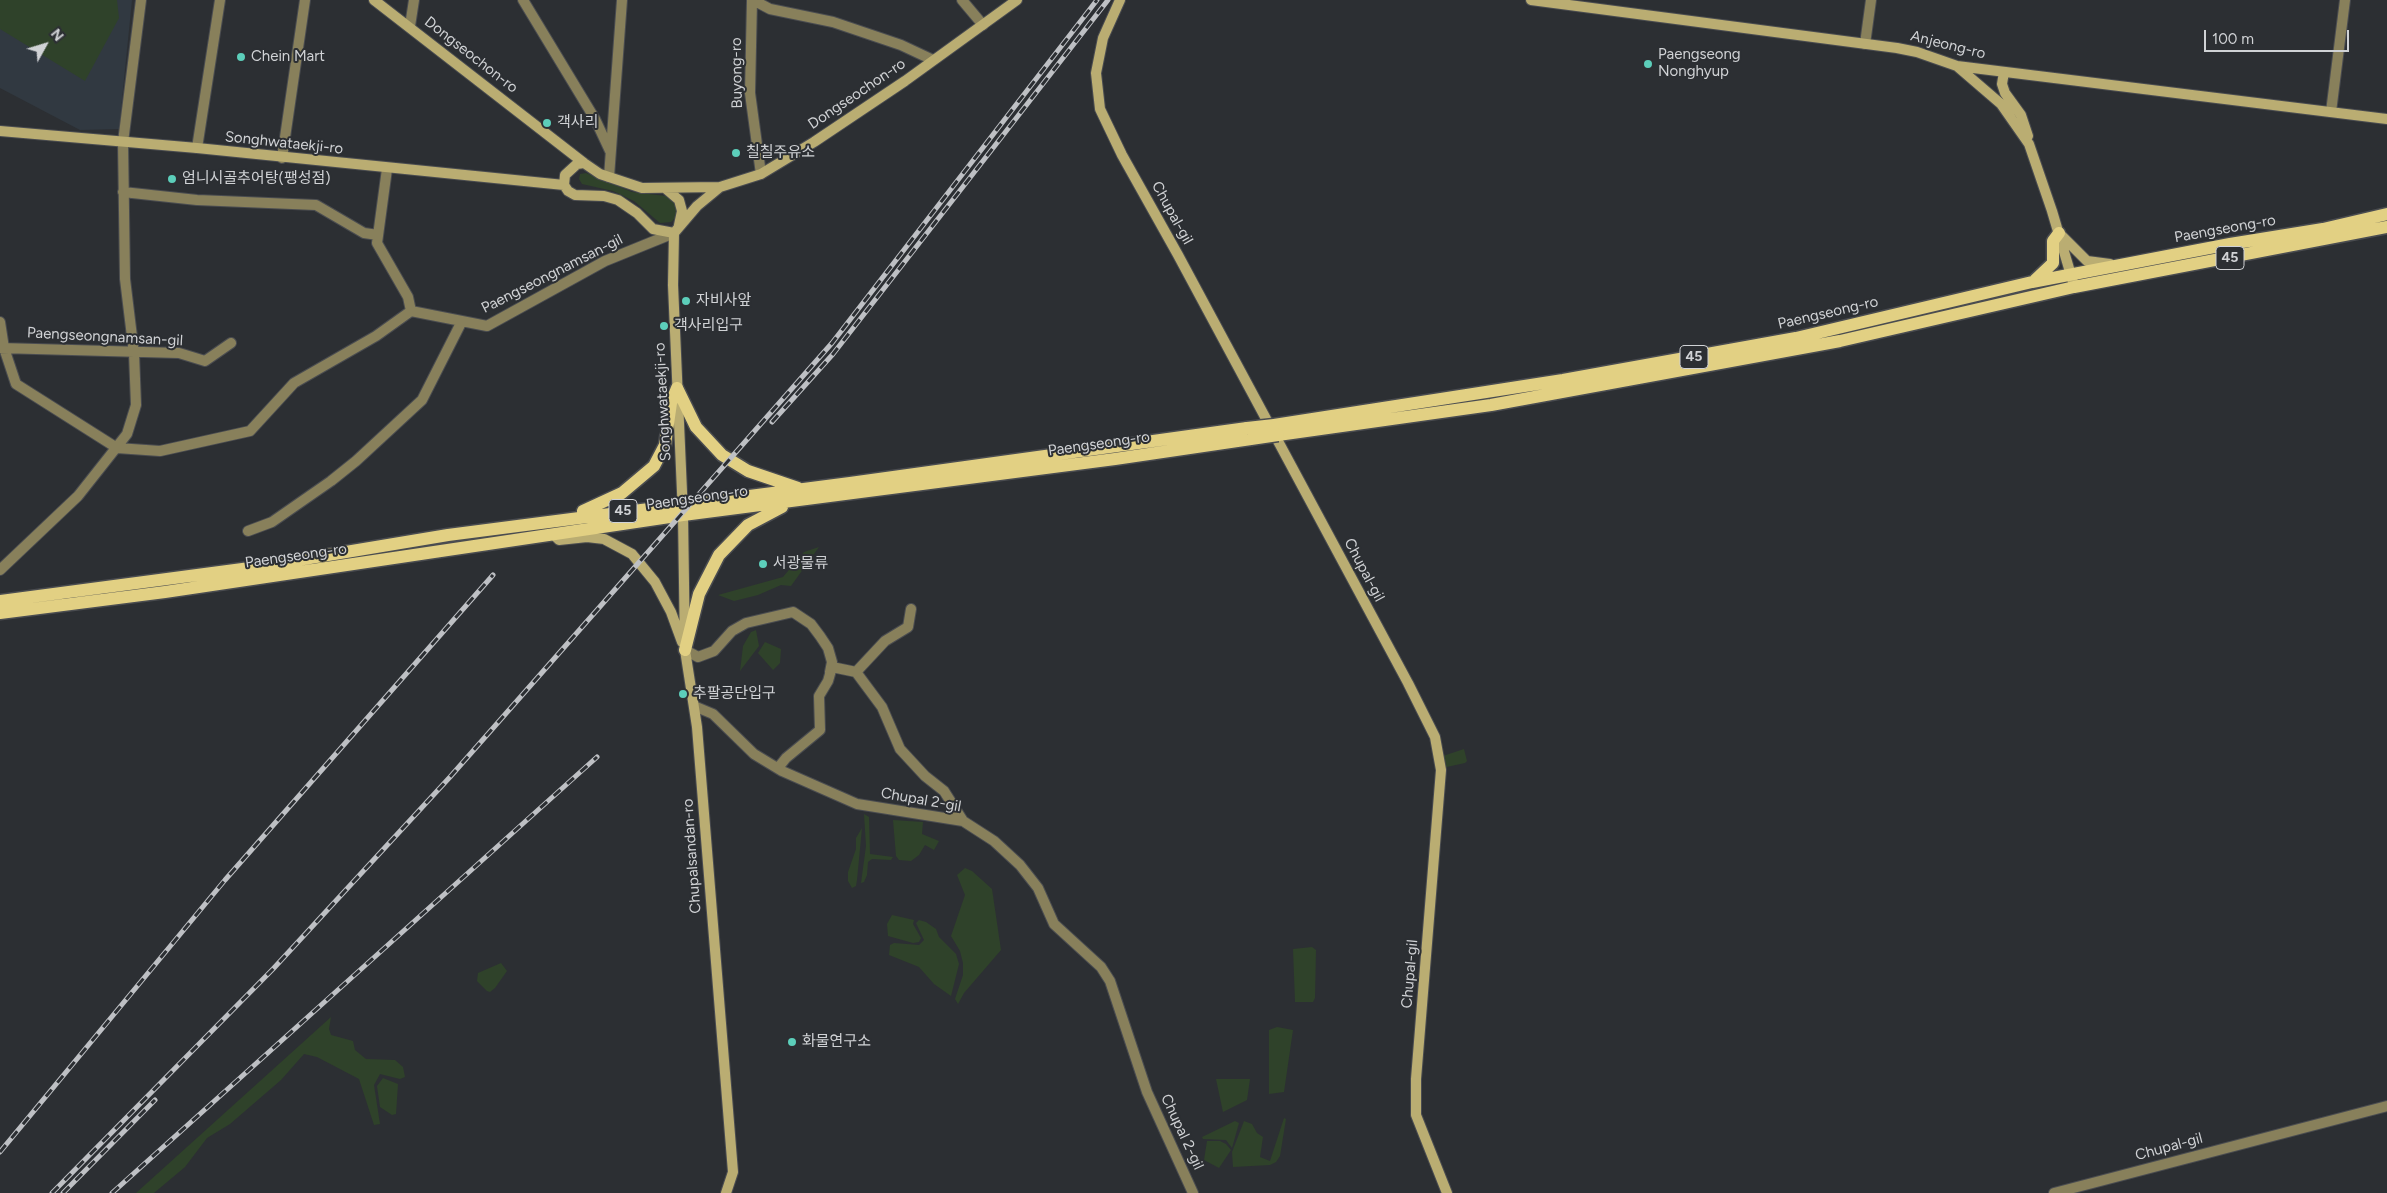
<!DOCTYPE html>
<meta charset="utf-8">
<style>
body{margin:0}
#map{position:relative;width:2387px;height:1193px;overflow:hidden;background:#2c2f33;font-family:Figtree,sans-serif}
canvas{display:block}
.north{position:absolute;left:20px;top:20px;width:50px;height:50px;-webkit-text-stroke:4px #2c2f33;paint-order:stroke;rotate:51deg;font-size:14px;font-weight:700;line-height:20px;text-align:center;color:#d0d2d5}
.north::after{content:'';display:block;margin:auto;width:18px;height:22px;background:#d0d2d5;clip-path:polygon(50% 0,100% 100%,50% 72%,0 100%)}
.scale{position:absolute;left:2204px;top:30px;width:145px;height:22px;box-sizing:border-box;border:2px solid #d0d2d5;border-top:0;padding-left:6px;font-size:15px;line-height:18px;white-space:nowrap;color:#d0d2d5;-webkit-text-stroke:4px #2c2f33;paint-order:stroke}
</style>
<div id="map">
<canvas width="2387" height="1193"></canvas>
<div class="north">N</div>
<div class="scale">100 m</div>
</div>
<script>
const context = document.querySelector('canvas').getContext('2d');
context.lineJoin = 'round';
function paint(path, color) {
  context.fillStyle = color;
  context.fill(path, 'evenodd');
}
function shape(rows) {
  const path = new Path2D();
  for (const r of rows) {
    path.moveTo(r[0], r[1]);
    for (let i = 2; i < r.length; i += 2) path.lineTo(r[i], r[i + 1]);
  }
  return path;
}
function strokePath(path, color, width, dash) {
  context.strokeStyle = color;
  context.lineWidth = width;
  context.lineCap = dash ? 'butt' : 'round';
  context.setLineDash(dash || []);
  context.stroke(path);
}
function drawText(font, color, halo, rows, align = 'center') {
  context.font = font + ' Figtree,"Noto Sans KR",sans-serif';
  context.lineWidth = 4;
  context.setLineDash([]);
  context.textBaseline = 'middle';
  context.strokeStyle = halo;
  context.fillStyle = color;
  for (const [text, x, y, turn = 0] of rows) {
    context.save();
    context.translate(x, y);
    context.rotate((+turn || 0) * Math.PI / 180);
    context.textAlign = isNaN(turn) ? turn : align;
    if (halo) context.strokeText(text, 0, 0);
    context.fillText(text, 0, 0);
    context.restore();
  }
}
paint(shape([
 [0,0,132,0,119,129,80,130,0,88]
]), '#313941');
paint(shape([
 [0,0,117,0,119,18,85,81,0,29],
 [586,173,632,192,666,196,674,199,679,206,678,215,671,222,660,223,634,201,613,191,582,184,579,179,580,174],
 [819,547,791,586,781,585,758,595,734,601,718,595,783,577,804,552],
 [756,630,759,646,740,671,743,646,751,632],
 [765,642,781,649,780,663,773,670,758,653],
 [1464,749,1467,761,1465,763,1442,768,1440,757],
 [864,814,869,817,870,854,893,857,891,860,872,859,868,862,867,875,864,882,861,883,866,846],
 [893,820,923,822,922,834,939,841,934,850,925,845,919,855,911,861,899,860,896,856],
 [862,828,857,880,856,886,852,888,848,881,848,872,856,849,856,838],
 [965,868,972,871,992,889,1001,950,964,993,958,1004,955,999,963,975,963,963,960,951,951,936,965,895,957,875],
 [892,915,914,920,913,924,921,938,919,942,913,943,888,936,887,924],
 [919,920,926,922,936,929,939,937,956,954,959,964,951,996,934,984,919,967,889,955,890,945,894,943,919,945,924,940,916,923],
 [1312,947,1316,950,1315,998,1313,1002,1295,1002,1293,949],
 [501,963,507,971,495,988,490,992,487,991,477,981,478,973],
 [331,1017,329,1029,331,1035,353,1041,355,1050,366,1059,395,1060,403,1067,405,1077,400,1079,380,1074,374,1085,380,1124,374,1125,359,1079,317,1057,304,1054,281,1080,230,1124,207,1138,185,1167,154,1193,136,1193],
 [1277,1027,1293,1030,1284,1092,1269,1094,1269,1030],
 [383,1078,398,1084,396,1114,392,1115,380,1107,377,1086],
 [1216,1079,1250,1079,1247,1100,1223,1112],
 [1284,1118,1286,1119,1280,1156,1276,1162,1270,1165,1233,1167,1232,1152,1244,1121,1252,1124,1257,1133,1263,1137,1260,1157,1270,1161],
 [1235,1121,1239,1123,1232,1148,1226,1140,1203,1139,1202,1137],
 [1207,1141,1220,1141,1226,1144,1231,1150,1219,1168,1204,1160]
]), '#2f422a');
const street = shape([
 [523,0,595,119,610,151],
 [752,0,750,93,761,174],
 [753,0,770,9,833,22,901,45,933,60],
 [962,0,983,25],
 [410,26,414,0],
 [1865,44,1871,0],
 [2331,112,2345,0],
 [197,148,220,0],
 [282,158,305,0],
 [387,169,377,243,408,297,411,311],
 [609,177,622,0],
 [123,192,197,200,316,205,364,233,378,235],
 [0,322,4,348,16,384,117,448,160,451,250,431,294,383,376,336,411,311,487,326,605,261,674,233],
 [0,348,179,353,205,361,231,343],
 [248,531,272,522,331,481,356,461,422,400,462,321],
 [0,570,78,496,127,434,136,405,134,353,125,279,123,142,141,0],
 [685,650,698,657,714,651,732,631,746,623,793,612,811,624,820,636,828,648,832,662,830,672],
 [856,672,882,707,900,749,925,776,944,791,963,821],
 [694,706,713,714,754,754,782,771,857,804,963,821,994,841,1020,865,1038,888,1054,924,1101,967,1110,981,1147,1092,1193,1193],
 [778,768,786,758,820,730,819,696,828,681,832,667,856,672,885,641,908,627,911,609],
 [2054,1193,2387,1106]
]);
const secondary = shape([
 [374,0,584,163,600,174,642,188,720,187,761,174,814,142,905,81,1017,0],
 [1120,0,1103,38,1096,73,1100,109,1122,155,1178,255,1408,683,1435,737,1441,770,1416,1079,1416,1115,1447,1193],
 [1531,0,1897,48,1917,52,1957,66,2387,119],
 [1958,67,2001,104,2029,144,2052,211,2073,282],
 [2004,72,2002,84,2005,93,2021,115,2028,136],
 [0,131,197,148,564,185],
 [584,163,577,164,565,175,564,185,568,191,575,195,604,196,618,200,637,213,653,229,674,233],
 [665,188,679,200,682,211,679,225],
 [674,233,673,285,683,515,685,650,697,727,733,1172,726,1193],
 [674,233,697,206,720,187],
 [2061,235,2087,261,2110,264],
 [553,534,559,540,587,537,604,539,632,554,655,582,671,612,682,642]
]);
const primary = shape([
 [2035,280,2053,263,2053,241,2059,233],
 [677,388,696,427,722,455,748,471,798,488],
 [1274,425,1563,380,1796,338,2032,282,2230,244,2323,229,2387,214],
 [1278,435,1491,405,1840,341,2074,287,2387,227],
 [583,511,622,493,654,466,665,445,671,403,677,388],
 [0,601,250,568,448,535,850,483,1247,428],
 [0,613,165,592,683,515,1115,459,1251,439],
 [685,650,699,594,719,555,748,525,782,507]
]);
strokePath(street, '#4a4c50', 12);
strokePath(secondary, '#4a4c50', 12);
strokePath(primary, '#4a4c50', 15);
strokePath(street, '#88805b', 10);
strokePath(secondary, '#baad72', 10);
strokePath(primary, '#e2d083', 12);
const rail = shape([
 [772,422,833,354,1108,0],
 [0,1152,225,880,493,575],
 [52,1193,273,969,450,777,832,343,1097,0],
 [63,1193,155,1100],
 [112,1193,597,757]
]);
strokePath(rail, '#bec0c4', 5);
strokePath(rail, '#2c2f33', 3, [9]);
const primaryBridge = shape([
 [1247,428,1274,425],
 [1251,439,1278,435]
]);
strokePath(primaryBridge, '#4a4c50', 15, []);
strokePath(primaryBridge, '#e2d083', 12);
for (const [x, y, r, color] of [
 [241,57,5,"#5cceba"],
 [1648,64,5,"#5cceba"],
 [547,123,5,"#5cceba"],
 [736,153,5,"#5cceba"],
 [172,179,5,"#5cceba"],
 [686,301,5,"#5cceba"],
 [664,326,5,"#5cceba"],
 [763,564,5,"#5cceba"],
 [683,694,5,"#5cceba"],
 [792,1042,5,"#5cceba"]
]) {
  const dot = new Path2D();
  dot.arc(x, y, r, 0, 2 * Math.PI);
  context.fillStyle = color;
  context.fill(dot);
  strokePath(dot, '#2c2f33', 2);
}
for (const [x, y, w] of [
 [2230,258,28],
 [1694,357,28],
 [623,511,28]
]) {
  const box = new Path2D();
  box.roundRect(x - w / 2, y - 11.5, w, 23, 4);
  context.fillStyle = '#2c2f33';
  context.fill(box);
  strokePath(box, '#d0d2d5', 1);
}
drawText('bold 14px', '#d0d2d5', null, [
 ["45",2230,258],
 ["45",1694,357],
 ["45",623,511]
]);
drawText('15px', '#d0d2d5', '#2c2f33', [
 ["Anjeong-ro",1948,45,14],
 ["Dongseochon-ro",471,55,38],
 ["Buyong-ro",737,73,-91],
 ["Dongseochon-ro",857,94,-34],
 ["Songhwataekji-ro",284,143,6],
 ["Chupal-gil",1172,213,61],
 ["Paengseong-ro",2225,229,-10],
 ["Paengseongnamsan-gil",552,274,-27],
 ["Paengseong-ro",1828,313,-13],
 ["Paengseongnamsan-gil",105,337,3],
 ["Songhwataekji-ro",663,402,-93],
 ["Paengseong-ro",1099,444,-8],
 ["Paengseong-ro",697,498,-8],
 ["Paengseong-ro",296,556,-8],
 ["Chupal-gil",1364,570,62],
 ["Chupal 2-gil",921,800,10],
 ["Chupalsandan-ro",692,856,-94],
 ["Chupal-gil",1410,974,-85],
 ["Chupal 2-gil",1182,1132,65],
 ["Chupal-gil",2169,1147,-15]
]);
drawText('15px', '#d0d2d5', '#2c2f33', [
 ["Paengseong",1658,55],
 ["Nonghyup",1658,72],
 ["Chein Mart",251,57],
 ["객사리",557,123],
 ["칠칠주유소",746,153],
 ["엄니시골추어탕(팽성점)",182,179],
 ["자비사앞",696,301],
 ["객사리입구",674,326],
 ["서광물류",773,564],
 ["추팔공단입구",693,694],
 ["화물연구소",802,1042]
], 'left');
</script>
